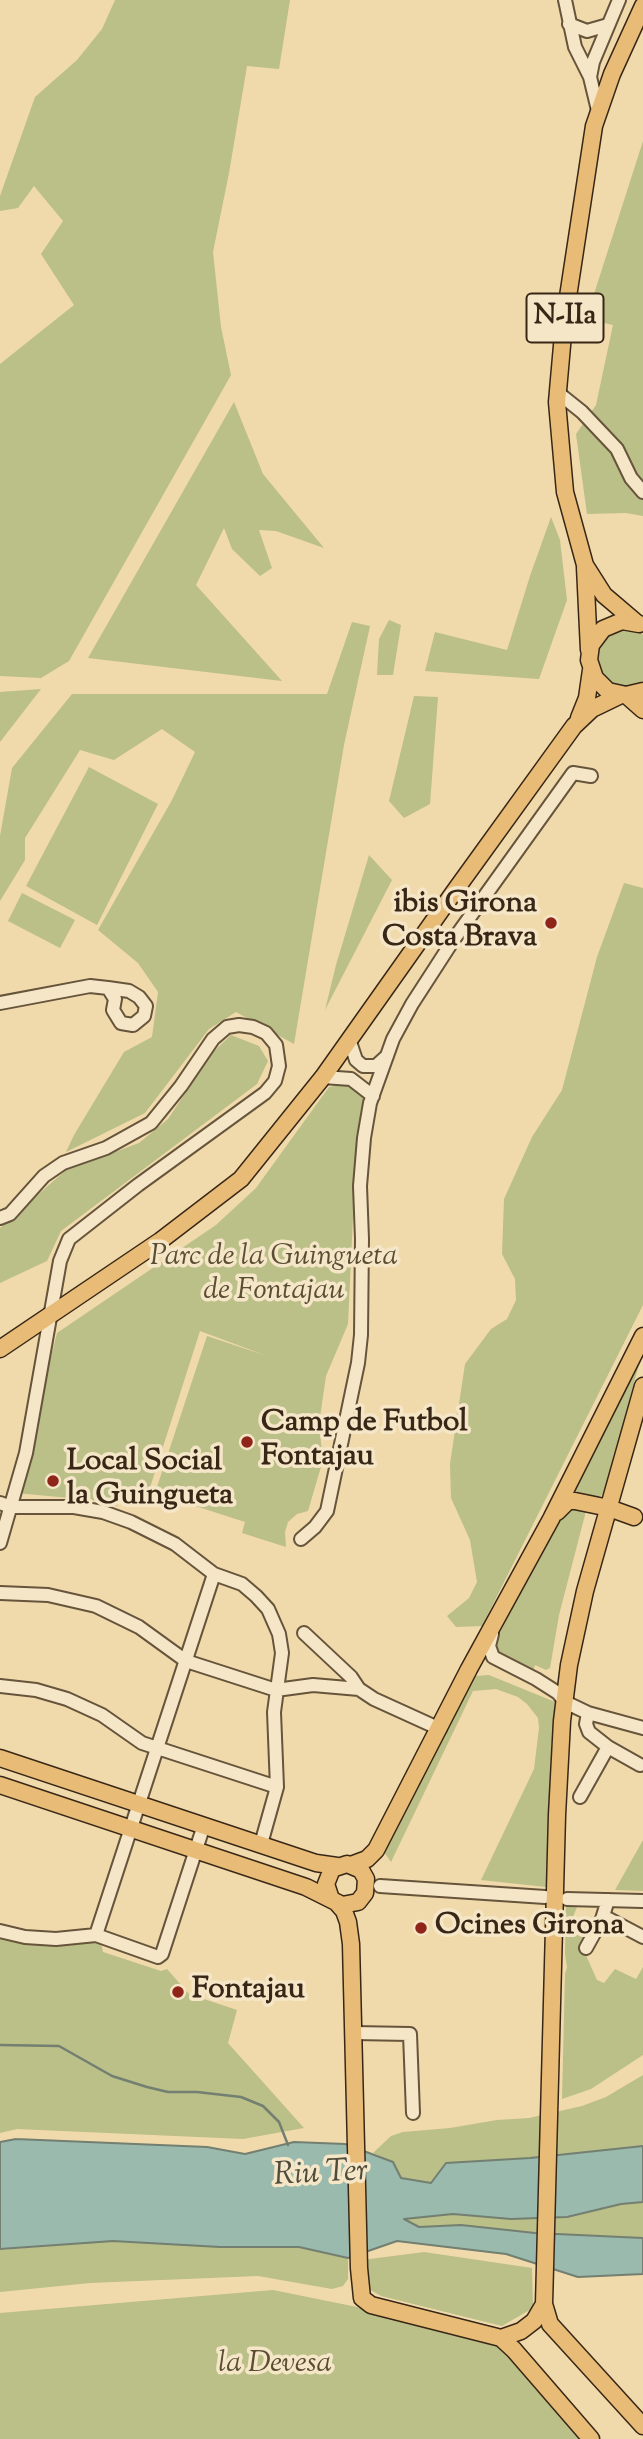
<!DOCTYPE html>
<style>
body{margin:0}
canvas{display:block;background:#f0d9ab}
</style>
<canvas width="643" height="2439"></canvas>
<script>
const context = document.querySelector('canvas').getContext('2d');
context.lineJoin = 'round';
function paint(path, color) {
  context.fillStyle = color;
  context.fill(path, 'evenodd');
}
function shape(rows) {
  const path = new Path2D();
  for (const r of rows) {
    path.moveTo(r[0], r[1]);
    for (let i = 2; i < r.length; i += 2) path.lineTo(r[i], r[i + 1]);
  }
  return path;
}
function strokePath(path, color, width, dash) {
  context.strokeStyle = color;
  context.lineWidth = width;
  context.lineCap = dash ? 'butt' : 'round';
  context.setLineDash(dash || []);
  context.stroke(path);
}
function drawText(font, color, halo, rows, align = 'center') {
  context.font = font + ' "Sorts Mill Goudy",serif';
  context.lineWidth = 7;
  context.setLineDash([]);
  context.textBaseline = 'middle';
  context.strokeStyle = halo;
  context.fillStyle = color;
  for (const [text, x, y, turn = 0] of rows) {
    context.save();
    context.translate(x, y);
    context.rotate((+turn || 0) * Math.PI / 180);
    context.textAlign = isNaN(turn) ? turn : align;
    if (halo) context.strokeText(text, 0, 0);
    context.fillText(text, 0, 0);
    context.restore();
  }
}
paint(shape([
 [115,0,290,0,279,69,247,66,229,173,213,252,221,327,231,375,69,661,41,678,0,676,0,364,74,305,41,254,63,221,34,186,18,208,0,211,0,196,35,97,77,60,102,29],
 [643,141,643,516,626,513,587,514,576,434,596,405,613,325,586,319],
 [234,402,263,474,324,548,276,531,259,530,272,568,260,576,232,549,224,528,196,585,282,681,88,658],
 [551,517,560,540,567,600,539,679,425,671,435,632,507,650,530,576],
 [389,620,401,625,393,675,377,675,379,639],
 [352,622,370,626,344,745,294,1044,236,1012,209,1029,145,1113,66,1152,74,1135,124,1052,152,1037,158,992,138,963,98,930,172,800,195,752,162,729,114,760,80,750,25,838,25,860,0,901,0,836,12,768,72,694,327,694],
 [620,629,639,631,643,635,643,681,628,687,614,685,608,681,599,671,597,664,597,650,609,633],
 [41,689,0,742,0,692],
 [414,696,438,697,430,804,404,818,389,801],
 [89,767,158,804,97,925,26,886],
 [369,855,392,880,325,1010,336,965],
 [624,883,643,888,643,1305,482,1626,456,1627,447,1616,469,1598,477,1582,470,1540,451,1498,450,1464,465,1364,491,1329,507,1319,516,1300,515,1279,502,1254,504,1199,532,1137,562,1090,597,957],
 [22,893,75,920,60,948,8,921],
 [231,1035,259,1046,268,1061,257,1084,61,1231,47,1261,0,1283,0,1228,66,1170,139,1143,168,1119,212,1053],
 [348,1083,363,1096,363,1103,356,1153,348,1324,326,1376,319,1424,323,1460,308,1511,297,1514,288,1522,285,1532,286,1547,242,1533,245,1522,155,1493,207,1336,267,1356,200,1331,146,1500,121,1494,117,1506,102,1501,16,1493,57,1333,216,1225,256,1188,329,1087],
 [637,1361,640,1361,605,1490,602,1495,595,1499,582,1495,576,1491,574,1486],
 [572,1507,586,1511,559,1615,550,1668,546,1670,535,1665,533,1672,495,1651,494,1644,563,1512],
 [489,1675,555,1702,546,1887,481,1880,534,1769,539,1728,538,1718,527,1704,518,1697,496,1689,473,1691,391,1862,384,1852,467,1684,475,1676],
 [643,1840,643,1891,615,1890],
 [566,1902,577,1907,570,1924,588,1934,585,1953,597,1980,604,1983,615,1969,636,1979,643,1967,643,2055,591,2089,562,2099,565,1974,567,1967,565,1954],
 [0,1937,52,1944,95,1941,101,1943,103,1952,161,1971,167,1969,189,1994,237,2010,228,2043,304,2128,243,2139,17,2129,0,2133],
 [643,2075,643,2146,530,2158,432,2183,401,2178,393,2162,373,2153,391,2136,403,2132,450,2128,497,2120,529,2118,582,2106,606,2097],
 [643,2202,643,2238,535,2233,461,2225,419,2227,403,2218,453,2214,511,2219,567,2217,621,2204],
 [113,2241,220,2247,299,2247,348,2258,348,2279,343,2286,332,2289,258,2276,90,2283,0,2292,0,2250],
 [424,2252,532,2268,533,2308,502,2326,381,2296,367,2288,362,2260],
 [273,2290,357,2307,503,2345,583,2439,0,2439,0,2313]
]), '#bbbf88');
const water = shape([
 [16,2139,207,2147,245,2154,294,2142,345,2144,393,2162,401,2178,431,2183,446,2163,530,2158,643,2146,643,2202,621,2204,567,2217,511,2219,453,2214,404,2219,419,2227,461,2225,535,2233,643,2238,643,2274,578,2277,506,2254,397,2241,348,2258,299,2247,220,2247,113,2241,0,2249,0,2142,16,2139]
]);
paint(water, '#9abaad');
strokePath(water, '#737f71', 2);
strokePath(shape([
 [0,2045,59,2046,112,2076,147,2087,168,2092,197,2092,241,2097,263,2106,279,2122,288,2145]
]), '#737f71', 2.5);
const minor = shape([
 [565,0,575,47,590,77],
 [569,24,587,31,608,25],
 [598,110,590,77,593,62,619,0],
 [557,392,582,412,617,449,631,478,643,492],
 [108,988,129,991,139,997,146,1006,144,1016,133,1025,121,1023,113,1010,115,999,108,988],
 [0,1003,90,986,108,988],
 [349,1039,356,1060,363,1066,376,1066,387,1056],
 [323,1077,351,1079,373,1096],
 [0,1218,10,1214,44,1176,63,1163,106,1148,151,1123,181,1086,213,1039,227,1027,239,1025,253,1027,266,1033,276,1045,279,1066,275,1081,265,1093,138,1185,69,1239,60,1261,26,1453,0,1543],
 [0,1503,11,1507,74,1507,103,1512,131,1522,175,1544,214,1574,242,1584,256,1596,268,1609,279,1634,282,1653,274,1712,277,1787,261,1844],
 [301,1539,315,1527,327,1511,358,1363,361,1335,362,1239,360,1186,364,1138,370,1103,393,1039,412,1004,454,939,573,773,591,776],
 [0,1593,48,1595,96,1606,139,1627,186,1661,276,1690,313,1685,359,1689],
 [304,1633,351,1677,359,1689,374,1699,440,1729],
 [492,1634,489,1646,493,1657,536,1679,558,1693,565,1702,588,1713,643,1728],
 [0,1686,36,1690,67,1699,102,1715,142,1743,277,1787],
 [588,1713,586,1724,589,1732,608,1747,640,1765],
 [580,1797,608,1747],
 [380,1886,545,1897],
 [567,1899,643,1901],
 [602,1919,609,1919,643,1937],
 [0,1931,25,1937,56,1939,96,1935,158,1957,162,1954,204,1825],
 [96,1935,214,1574],
 [586,1948,602,1919,608,1900],
 [354,2033,410,2034,413,2113]
]);
const major = shape([
 [585,567,589,650],
 [637,623,604,595,585,565,565,492,557,402,564,323,594,126,612,74,643,6],
 [639,624,622,621,603,629,591,645,589,660,595,678,608,691,626,695,643,691],
 [626,695,643,710],
 [579,718,587,698,591,670],
 [0,1349,160,1241,241,1179,323,1077,454,892,574,726,592,709,621,695],
 [643,1386,585,1591,569,1665,562,1721,557,1815,544,2304,550,2324,643,2426],
 [557,1512,568,1501,575,1501,609,1508,634,1517],
 [0,1758,316,1863,337,1866],
 [0,1785,306,1887,342,1905,358,1902,365,1893,366,1879,361,1870,347,1864,332,1869,326,1884,331,1899],
 [351,1865,367,1859,376,1850,469,1669,551,1519,643,1336],
 [337,1903,344,1911,348,1922,351,1944,359,2268,362,2298,371,2305,501,2338,514,2350,591,2439],
 [501,2338,521,2331,534,2321,544,2304]
]);
strokePath(minor, '#66543b', 16);
strokePath(major, '#382716', 19);
strokePath(minor, '#f5e6c8', 12);
strokePath(major, '#e8bc76', 16);
for (const [x, y, r, color] of [
 [551,923,7,"#8f2418"],
 [247,1442,7,"#8f2418"],
 [53,1481,7,"#8f2418"],
 [421,1928,7,"#8f2418"],
 [178,1992,7,"#8f2418"]
]) {
  const dot = new Path2D();
  dot.arc(x, y, r, 0, 2 * Math.PI);
  context.fillStyle = color;
  context.fill(dot);
  strokePath(dot, '#f5e6c8', 2.5);
}
for (const [x, y, w] of [
 [565,318,77]
]) {
  const box = new Path2D();
  box.roundRect(x - w / 2, y - 24.5, w, 49, 5);
  context.fillStyle = '#f5e6c8';
  context.fill(box);
  strokePath(box, '#382716', 2);
}
drawText('bold 28px', '#382716', null, [
 ["N-IIa",565,318]
]);
drawText('bold 30px', '#382716', '#f5e6c8', [
 ["ibis Girona",537,906,"right"],
 ["Costa Brava",537,940,"right"],
 ["Camp de Futbol",261,1425],
 ["Fontajau",261,1459],
 ["Local Social",67,1464],
 ["la Guingueta",67,1498],
 ["Ocines Girona",435,1928],
 ["Fontajau",192,1992]
], 'left');
drawText('italic 30px', '#594d32', '#f5e6c8', [
 ["Parc de la Guingueta",274,1259],
 ["de Fontajau",274,1293],
 ["la Devesa",275,2366]
]);
drawText('italic 32px', '#504c3c', '#f5e6c8', [
 ["Riu Ter",321,2176,-3]
]);
</script>
